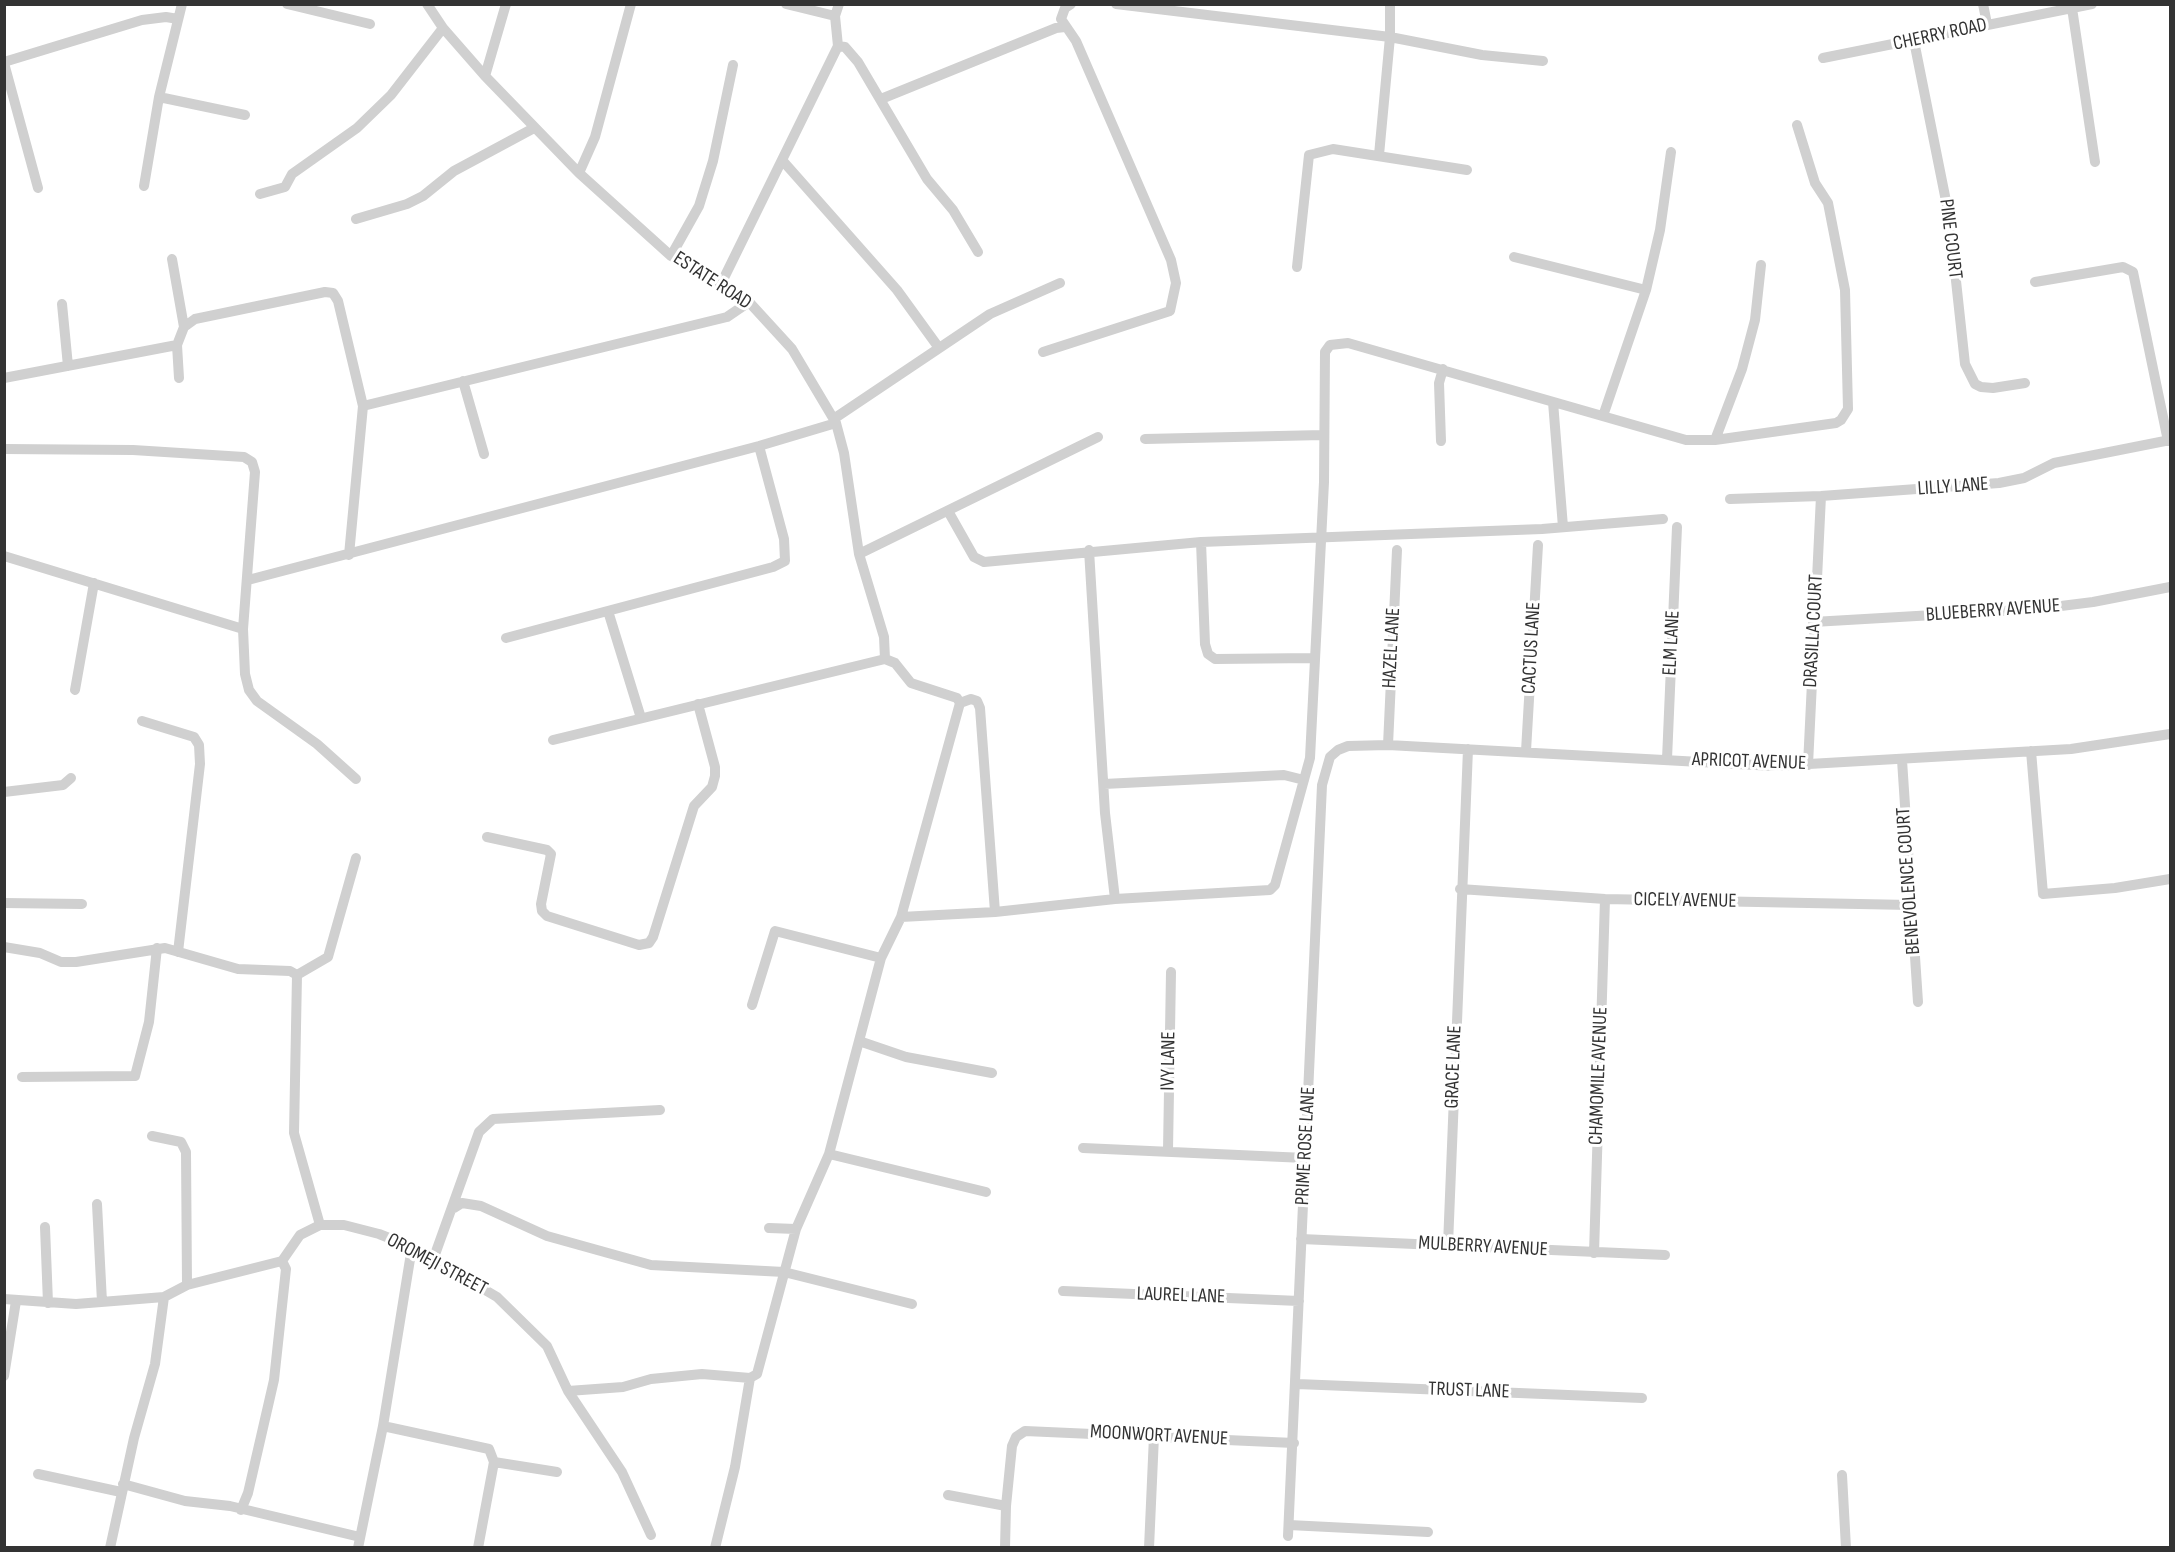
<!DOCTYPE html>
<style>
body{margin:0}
#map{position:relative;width:2175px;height:1552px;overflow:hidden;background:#fff;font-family:"Sofia Sans Condensed",sans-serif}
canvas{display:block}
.frame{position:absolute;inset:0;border:6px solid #333;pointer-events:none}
</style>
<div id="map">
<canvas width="2175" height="1552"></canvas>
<div class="frame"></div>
</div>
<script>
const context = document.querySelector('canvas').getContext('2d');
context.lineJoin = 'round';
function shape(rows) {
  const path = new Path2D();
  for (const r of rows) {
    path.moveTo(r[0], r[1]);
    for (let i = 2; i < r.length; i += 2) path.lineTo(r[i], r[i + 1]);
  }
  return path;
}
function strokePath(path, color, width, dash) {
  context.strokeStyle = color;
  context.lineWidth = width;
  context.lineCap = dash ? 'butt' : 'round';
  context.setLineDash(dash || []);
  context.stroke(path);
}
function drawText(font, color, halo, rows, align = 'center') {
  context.font = font + ' "Sofia Sans Condensed",sans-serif';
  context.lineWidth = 6;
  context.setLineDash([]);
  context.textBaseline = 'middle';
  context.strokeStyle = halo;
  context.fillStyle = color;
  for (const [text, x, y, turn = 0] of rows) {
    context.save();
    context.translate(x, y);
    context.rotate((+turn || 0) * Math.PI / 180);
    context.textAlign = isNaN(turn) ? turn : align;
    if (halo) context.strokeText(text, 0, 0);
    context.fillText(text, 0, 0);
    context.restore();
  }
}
strokePath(shape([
 [287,4,370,24],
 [427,4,443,28,485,76,579,173,671,256,749,302,792,349,836,423,844,453,859,554,884,637,885,659],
 [786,4,835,16],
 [1116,4,1390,37,1379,155],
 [1390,4,1390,37,1482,55,1543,61],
 [1983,4,1987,24],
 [2072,8,2095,162],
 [1914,41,1949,216,1965,364,1975,384,1981,387,1993,388,2025,383],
 [838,46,845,47,858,62,927,179,953,210,978,252],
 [1823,58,2092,4],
 [4,62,142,20,166,17,178,19],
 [4,63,38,188],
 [485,76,506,4],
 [159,97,245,115],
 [881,99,1056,28,1065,27],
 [782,160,897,290,939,348],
 [579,173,595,137,631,4],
 [144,186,159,97,182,4],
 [260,194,285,187,292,174,357,128,391,95,443,28],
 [356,219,407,204,423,196,454,171,534,128],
 [671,256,699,206,713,161,733,65],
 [1514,257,1646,290],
 [172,259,184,327],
 [1297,267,1309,155,1333,149,1467,170],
 [2035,282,2123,267,2133,272,2168,441],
 [721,284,838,46,835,16,839,4],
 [62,304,68,366],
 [1043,352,1170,311,1176,283,1171,260,1076,41,1061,19,1065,8,1071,4],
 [4,378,177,345],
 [179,378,177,345,184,327,195,319,325,292,333,293,338,301,363,406,349,555],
 [463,381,484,454],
 [1553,402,1563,527],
 [363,406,727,317,749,302],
 [1603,416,1646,290,1660,230,1671,152],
 [835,418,990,314,1060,283],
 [1145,439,1323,435],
 [1715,440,1742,369,1755,320,1761,265],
 [1441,441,1439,383,1443,369],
 [4,449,133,450,244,457,252,462,255,472,243,629,245,674,249,690,257,701,317,744,356,779],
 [1730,499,1821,496,1999,483,2024,478,2054,463,2170,440],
 [948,511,974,557,984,562,1201,542,1542,529,1663,519],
 [1201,542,1205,644,1208,654,1215,659,1315,658],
 [1089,550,1105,813,1115,899],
 [859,554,1098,437],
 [4,556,243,629],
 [248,580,759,446,836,423],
 [608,611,641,718],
 [1813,622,2037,609,2093,602,2170,587],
 [506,638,773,567,785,561,784,539,759,446],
 [75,690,94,583],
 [960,703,971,699,977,701,980,708,995,912],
 [142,721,194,737,199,745,200,764,178,952],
 [553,740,885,659,895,663,911,683,957,698,960,703,901,917,881,958,829,1154,796,1229,757,1374,750,1378,702,1374,651,1379,623,1387,568,1391],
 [1388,745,1397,550],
 [1526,751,1538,545],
 [2031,751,2043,894,2115,888,2170,879],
 [1667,759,1677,527],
 [1902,760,1918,1002],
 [1808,765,1821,496],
 [1104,784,1284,775,1304,780],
 [4,792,63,785,71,778],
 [487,837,547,850,551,854,541,904,542,911,547,916,639,945,649,943,653,937,694,806,712,787,715,776,715,767,698,704],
 [1460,889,1605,899,1910,905],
 [4,903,82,904],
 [901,917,995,912,1115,899,1270,890,1275,885,1310,758,1324,482,1325,352,1330,345,1348,343,1686,440,1715,440,1836,423,1841,420,1848,409,1845,290,1828,203,1815,183,1797,125],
 [4,947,40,953,61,962,76,962,165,948,238,969,290,971,297,975,294,1133,320,1225],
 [297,975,328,957,356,858],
 [752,1005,775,931,881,958],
 [859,1041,906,1057,992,1073],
 [22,1077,135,1076,149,1022,157,948],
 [152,1136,181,1142,186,1152,187,1285],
 [1083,1148,1305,1158],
 [1168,1150,1171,972],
 [829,1154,986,1192],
 [97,1204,102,1302],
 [454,1208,462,1203,481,1206,547,1236,651,1265,784,1272,912,1304],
 [45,1227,48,1303],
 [769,1228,796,1229],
 [1301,1239,1665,1255],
 [1448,1245,1468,749],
 [1594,1253,1605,899],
 [433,1260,479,1132,493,1119,660,1110],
 [1063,1291,1299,1301],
 [4,1299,76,1304,164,1297,187,1285,282,1261,300,1235,320,1225,344,1225,379,1234,412,1247,497,1297,547,1346,568,1391,622,1472,651,1535],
 [4,1376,16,1301],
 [1297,1384,1642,1398],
 [383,1426,489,1449,494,1462,478,1548],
 [494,1462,557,1472],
 [38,1474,121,1492],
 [1842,1475,1846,1548],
 [123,1484,185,1501,230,1506,360,1537],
 [948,1495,1006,1506],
 [241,1510,248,1493,274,1380,286,1269,282,1261],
 [1289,1525,1428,1532],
 [1288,1536,1322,785,1330,757,1338,750,1348,746,1388,745,1774,766,2071,749,2170,734],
 [110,1548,134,1438,155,1364,164,1297],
 [358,1548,383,1426,412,1247],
 [715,1548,735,1467,750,1378],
 [1005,1548,1006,1506,1012,1446,1016,1437,1025,1431,1294,1443],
 [1149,1548,1154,1436]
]), '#d0d0d0', 10);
drawText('20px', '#333', '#fff', [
 ["CHERRY ROAD",1940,35,-12],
 ["PINE COURT",1950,239,83],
 ["ESTATE ROAD",712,281,33],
 ["LILLY LANE",1953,487,-4],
 ["BLUEBERRY AVENUE",1993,611,-4],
 ["DRASILLA COURT",1814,631,-87],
 ["ELM LANE",1672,643,-87],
 ["HAZEL LANE",1392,648,-87],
 ["CACTUS LANE",1532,648,-87],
 ["APRICOT AVENUE",1749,762,2],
 ["BENEVOLENCE COURT",1909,881,-94],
 ["CICELY AVENUE",1685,901,1],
 ["IVY LANE",1169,1061,-89],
 ["GRACE LANE",1454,1067,-88],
 ["CHAMOMILE AVENUE",1599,1076,-88],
 ["PRIME ROSE LANE",1306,1146,-87],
 ["MULBERRY AVENUE",1483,1247,3],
 ["OROMEJI STREET",437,1265,28],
 ["LAUREL LANE",1181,1296,2],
 ["TRUST LANE",1469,1391,2],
 ["MOONWORT AVENUE",1159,1436,3]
]);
</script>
